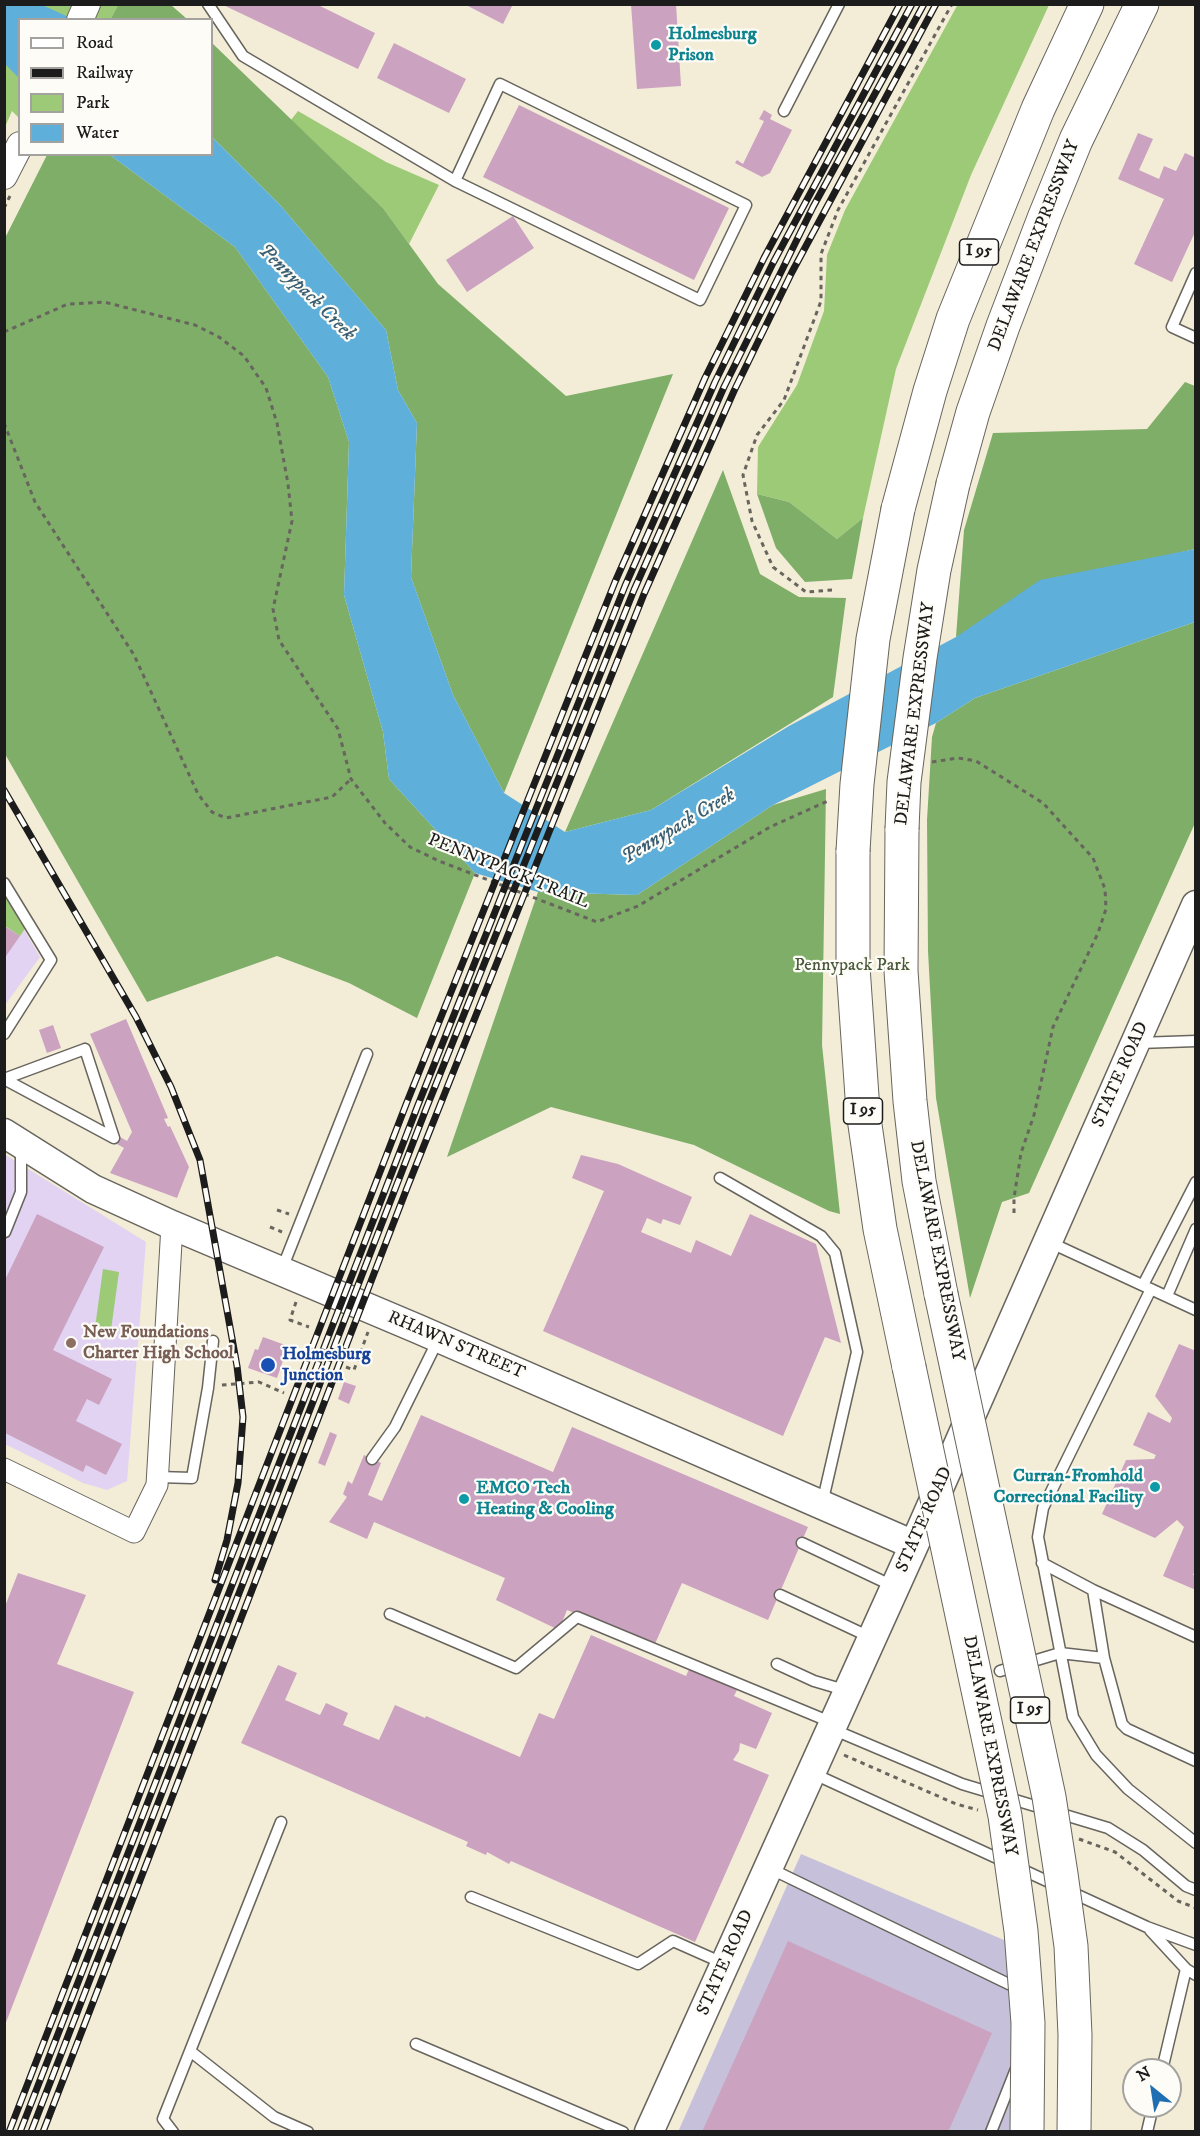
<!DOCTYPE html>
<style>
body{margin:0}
#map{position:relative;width:1200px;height:2136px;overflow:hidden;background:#f3ecd7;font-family:"IM FELL DW Pica",serif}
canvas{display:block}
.frame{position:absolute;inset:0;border:6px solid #1c1c1c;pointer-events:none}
.legend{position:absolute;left:18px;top:18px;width:195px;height:138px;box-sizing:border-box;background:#fdfcf7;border:2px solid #a3a29f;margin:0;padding:8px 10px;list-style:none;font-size:18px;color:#1c1c1c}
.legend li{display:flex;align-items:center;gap:12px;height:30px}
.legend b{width:30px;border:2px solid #a3a29f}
.north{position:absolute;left:1122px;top:2058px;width:60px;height:60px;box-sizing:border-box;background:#fdfcf7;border:2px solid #a3a29f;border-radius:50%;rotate:330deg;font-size:16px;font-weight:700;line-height:24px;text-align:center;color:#1c1c1c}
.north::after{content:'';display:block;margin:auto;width:21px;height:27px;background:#1f6fb2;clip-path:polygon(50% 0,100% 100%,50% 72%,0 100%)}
</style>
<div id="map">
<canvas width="1200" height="2136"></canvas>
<div class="frame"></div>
<ul class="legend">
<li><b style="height:8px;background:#fff"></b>Road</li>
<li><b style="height:8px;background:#1c1c1c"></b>Railway</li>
<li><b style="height:16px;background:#9dca77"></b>Park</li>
<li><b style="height:16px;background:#5eafd9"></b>Water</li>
</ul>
<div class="north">N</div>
</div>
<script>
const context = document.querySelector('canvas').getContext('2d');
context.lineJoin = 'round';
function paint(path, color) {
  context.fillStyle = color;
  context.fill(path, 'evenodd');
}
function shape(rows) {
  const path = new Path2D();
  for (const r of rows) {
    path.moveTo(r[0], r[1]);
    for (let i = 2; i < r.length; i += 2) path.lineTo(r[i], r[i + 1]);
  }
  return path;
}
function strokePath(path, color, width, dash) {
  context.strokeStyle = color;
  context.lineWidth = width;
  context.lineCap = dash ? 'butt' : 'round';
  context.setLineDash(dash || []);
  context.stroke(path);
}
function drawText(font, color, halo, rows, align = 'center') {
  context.font = font + ' "IM FELL DW Pica",serif';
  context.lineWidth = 4.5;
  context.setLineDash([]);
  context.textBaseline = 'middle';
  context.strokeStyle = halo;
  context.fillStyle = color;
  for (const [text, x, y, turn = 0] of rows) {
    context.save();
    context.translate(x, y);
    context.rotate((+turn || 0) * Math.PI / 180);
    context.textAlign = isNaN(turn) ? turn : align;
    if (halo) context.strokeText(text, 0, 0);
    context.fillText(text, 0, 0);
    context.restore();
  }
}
paint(shape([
 [4,895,40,957,5,1005,4,1005],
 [4,1154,146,1242,127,1481,107,1490,83,1483,5,1444]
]), '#e3d3f2');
paint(shape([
 [801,1854,1011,1943,1019,2131,678,2132]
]), '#c6c0da');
paint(shape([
 [958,4,1049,5,971,175,896,369,863,518,837,539,789,502,757,494,758,447,797,385,824,311,827,255,845,210],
 [5,5,122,5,137,19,20,20,19,118,12,111,5,127],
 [298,111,386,162,439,185,409,244,383,208,291,120],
 [4,883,30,921,20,936,5,926],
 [103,1269,119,1272,110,1337,94,1335]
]), '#9dca77');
paint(shape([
 [119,4,171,5,187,19,111,19],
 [212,43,383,208,438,284,566,396,673,374,504,793,453,695,411,577,417,423,398,390,386,330,281,206,212,137],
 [47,155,110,155,235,247,328,377,349,442,344,595,383,732,389,779,475,873,417,1018,349,983,277,956,147,1002,5,754,4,240],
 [1185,382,1195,386,1195,549,1151,559,956,637,964,530,993,433,1147,429],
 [723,470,760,574,799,597,846,598,833,697,651,810,565,832],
 [757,494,789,502,837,539,863,518,852,579,805,582,776,548],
 [1195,622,1195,823,1029,1193,1002,1202,970,1298,936,1098,928,951,927,820,932,737,936,723,975,698],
 [826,789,822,1045,840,1214,829,1211,694,1145,551,1107,447,1157,538,892,637,895,773,805]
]), '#7eae68');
paint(shape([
 [4,5,42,5,73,19,20,20,19,78,5,64],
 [212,137,281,206,386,330,398,390,417,423,411,577,453,695,504,793,565,832,651,810,789,726,956,637,1040,580,1195,549,1195,622,975,698,936,723,773,805,637,895,538,892,475,873,389,779,383,732,344,595,349,442,328,377,235,247,110,155,212,154]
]), '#5eafd9');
paint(shape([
 [221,4,316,4,375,33,358,69],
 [464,4,513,4,503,24],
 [631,4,676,4,681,86,637,89],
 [394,43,466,79,449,113,377,78],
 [519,105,729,208,694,280,483,177],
 [764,110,772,115,770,119,792,130,770,173,762,177,735,163,737,160,743,164,764,121,759,119],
 [1138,133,1153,139,1139,170,1159,179,1164,166,1176,171,1185,153,1196,158,1196,230,1172,282,1134,264,1164,199,1118,179],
 [513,216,534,248,467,292,446,260],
 [4,926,20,936,4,959],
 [126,1019,168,1118,164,1119,168,1127,170,1126,189,1167,177,1198,110,1173,124,1148,117,1144,120,1137,127,1141,132,1132,90,1034],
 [53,1025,61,1048,47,1053,39,1030],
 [581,1155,618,1164,692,1197,680,1225,663,1219,661,1224,647,1218,641,1232,691,1253,696,1240,731,1256,750,1214,816,1244,841,1343,825,1337,783,1436,543,1331,604,1191,572,1178],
 [37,1214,104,1247,53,1350,112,1379,99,1405,87,1399,76,1421,122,1444,106,1475,86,1465,83,1472,5,1433,5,1280],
 [263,1337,288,1346,277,1378,248,1368,255,1349,258,1350],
 [1179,1344,1196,1351,1196,1569,1193,1575,1196,1576,1196,1590,1163,1576,1184,1527,1177,1520,1155,1538,1102,1514,1126,1460,1154,1459,1156,1455,1133,1445,1148,1412,1170,1423,1172,1418,1155,1396],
 [344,1382,356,1386,349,1404,338,1399],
 [421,1415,553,1472,572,1427,808,1527,768,1620,682,1583,654,1646,567,1610,559,1630,496,1600,505,1578,374,1522,367,1539,329,1522,347,1497,343,1494,348,1481,352,1484,364,1455,381,1463,368,1495,382,1501],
 [330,1432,337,1435,325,1466,318,1463],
 [18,1573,86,1595,57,1664,134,1692,5,2025,4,1609],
 [591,1635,686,1676,690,1667,738,1688,734,1696,772,1713,756,1749,740,1743,739,1751,733,1760,769,1775,695,1942,511,1861,509,1864,487,1852,486,1855,466,1846,468,1842,241,1743,278,1665,297,1673,285,1700,320,1715,326,1703,348,1713,343,1725,379,1740,395,1705,425,1718,426,1716,520,1757,539,1713,554,1719],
 [788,1941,992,2033,948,2132,702,2132]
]), '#cba2c0');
const service = shape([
 [208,4,243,56,455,181,700,300,746,205,500,84,455,181],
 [784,111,839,4],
 [1196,273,1172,327,1196,338],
 [4,883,51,960,4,1034],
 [1139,1043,1196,1041],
 [85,1049,114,1138,4,1079,85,1049],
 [720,1178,821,1236,835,1253,857,1352,822,1504],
 [5,1232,21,1192,21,1146],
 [1049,1242,1196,1310],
 [282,1269,367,1054],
 [1143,1285,1196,1182],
 [1151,1289,1043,1508,1038,1537,1073,1717,1096,1755,1128,1789,1196,1843],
 [1167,1296,1196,1229],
 [372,1459,395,1427,439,1338],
 [158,1477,192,1478,208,1388,213,1341],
 [802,1543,895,1587],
 [1042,1563,1093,1590,1196,1637],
 [1093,1590,1104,1658,1122,1724,1127,1729,1196,1761],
 [780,1595,872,1638],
 [390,1614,516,1668,577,1617,833,1723],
 [777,1664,814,1681,848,1691],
 [1000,1671,1060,1653,1104,1658],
 [832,1729,962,1784,1108,1828,1143,1850,1186,1886,1196,1890],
 [812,1773,1147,1927,1196,1945],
 [769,1868,1019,1989],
 [471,1897,638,1964,673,1941,725,1964],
 [1150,1930,1186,1969,1196,1975],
 [416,2044,623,2132],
 [190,2051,274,2117,308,2132],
 [1162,2070,1186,1969],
 [173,2132,163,2119,281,1822],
 [991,2132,1016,2069],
 [1147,2132,1153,2106]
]);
const minor = shape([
 [4,1469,134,1532,157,1485,172,1225]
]);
const tertiary = shape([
 [80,20,87,4],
 [4,176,20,145]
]);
const secondary = shape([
 [4,1133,93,1189,172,1225,418,1329,914,1545],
 [649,2132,914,1545,1196,905]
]);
const motorway = shape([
 [953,484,973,412,1003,326,1045,216,1076,140,1142,4],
 [898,509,930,391,953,319,1038,109,1087,4],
 [902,829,901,971,910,1101,919,1181,941,1294],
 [853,851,853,967,863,1111,880,1229,909,1367]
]);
strokePath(service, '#67655d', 13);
strokePath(minor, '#67655d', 23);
strokePath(tertiary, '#67655d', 28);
strokePath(secondary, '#67655d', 31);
strokePath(motorway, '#67655d', 35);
strokePath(shape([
 [4,208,10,196],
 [4,332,68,304,104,302,195,325,219,337,244,356,266,388,277,423,288,484,292,521,273,609,279,640,338,729,351,779,385,823,410,847,439,861,597,922,638,906,770,827,830,800],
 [4,423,35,502,134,655,198,794,212,812,226,818,332,797,351,779],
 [832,590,806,592,773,567,752,521,743,475,757,435,784,400,821,301,821,254,838,210,952,4],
 [932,762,958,758,976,761,1043,803,1093,858,1105,889,1106,909,1098,933,1053,1027,1034,1115,1021,1153,1014,1198,1014,1215],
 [277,1210,289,1214],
 [270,1227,282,1232],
 [296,1302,290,1320,309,1327],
 [346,1367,354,1370,368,1332],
 [222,1385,259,1382,284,1393],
 [844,1755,956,1804,978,1810],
 [1079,1839,1115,1852,1178,1901,1196,1908]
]), '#67655d', 3, [4.5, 4.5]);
strokePath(service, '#fff', 10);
strokePath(minor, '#fff', 21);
strokePath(tertiary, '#fff', 26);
strokePath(secondary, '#fff', 28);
strokePath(motorway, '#fff', 33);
const rail = shape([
 [4,790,136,1017,171,1087,200,1160,237,1366,243,1417,238,1483,227,1540,215,1580],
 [9,2132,407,1102,615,582,705,378,764,258,900,4],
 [20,2132,418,1105,625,586,715,382,773,263,912,4],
 [31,2132,426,1109,634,590,724,387,783,268,813,207,924,4],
 [43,2132,407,1188,644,594,734,391,792,272,936,4]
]);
strokePath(rail, '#1c1c1c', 7);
strokePath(rail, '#fdfcf7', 4.5, [14]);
const motorwayBridge = shape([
 [902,829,904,782,920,658,934,570,953,484],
 [853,851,857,784,873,639,898,509],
 [941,1294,1049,1797,1061,1874,1071,1946,1075,2035,1074,2132],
 [909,1367,1005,1816,1021,1931,1028,2023,1027,2132]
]);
strokePath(motorwayBridge, '#67655d', 35, []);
strokePath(motorwayBridge, '#fff', 33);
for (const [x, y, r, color] of [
 [656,45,6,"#0f9aa8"],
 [71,1343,6,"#8d6e63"],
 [268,1365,8,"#1a4fb4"],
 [1155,1487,6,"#0f9aa8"],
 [464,1499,6,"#0f9aa8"]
]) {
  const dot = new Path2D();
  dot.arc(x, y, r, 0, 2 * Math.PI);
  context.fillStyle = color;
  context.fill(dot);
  strokePath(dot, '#fdfcf7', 2);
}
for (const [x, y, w] of [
 [979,252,39],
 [863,1111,39],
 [1030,1710,39]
]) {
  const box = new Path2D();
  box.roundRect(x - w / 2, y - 13, w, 26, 4.5);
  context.fillStyle = '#fdfcf7';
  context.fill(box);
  strokePath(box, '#1c1c1c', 1.5);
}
drawText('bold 16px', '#1c1c1c', null, [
 ["I 95",979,252],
 ["I 95",863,1111],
 ["I 95",1030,1710]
]);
drawText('bold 18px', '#0d838f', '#fdfcf7', [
 ["Holmesburg",668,35],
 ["Prison",668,56],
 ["Curran-Fromhold",1143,1477,"right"],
 ["Correctional Facility",1143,1498,"right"],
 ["EMCO Tech",476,1489],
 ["Heating & Cooling",476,1510]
], 'left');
drawText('18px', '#1c1c1c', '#fdfcf7', [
 ["DELAWARE EXPRESSWAY",1035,246,-69],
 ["DELAWARE EXPRESSWAY",916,714,-83],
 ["PENNYPACK TRAIL",508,872,22],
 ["STATE ROAD",1121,1075,-66],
 ["DELAWARE EXPRESSWAY",936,1251,79],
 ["RHAWN STREET",456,1346,23],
 ["STATE ROAD",925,1520,-66],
 ["DELAWARE EXPRESSWAY",989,1746,79],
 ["STATE ROAD",726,1963,-66]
]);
drawText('18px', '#49593c', '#fdfcf7', [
 ["Pennypack Park",852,966]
]);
drawText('bold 18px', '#785e54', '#fdfcf7', [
 ["New Foundations",83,1333],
 ["Charter High School",83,1354]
], 'left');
drawText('bold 18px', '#164399', '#fdfcf7', [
 ["Holmesburg",282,1355],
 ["Junction",282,1376]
], 'left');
drawText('italic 20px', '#3a5e71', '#fdfcf7', [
 ["Pennypack Creek",306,293,45],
 ["Pennypack Creek",679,827,-31]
]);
</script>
